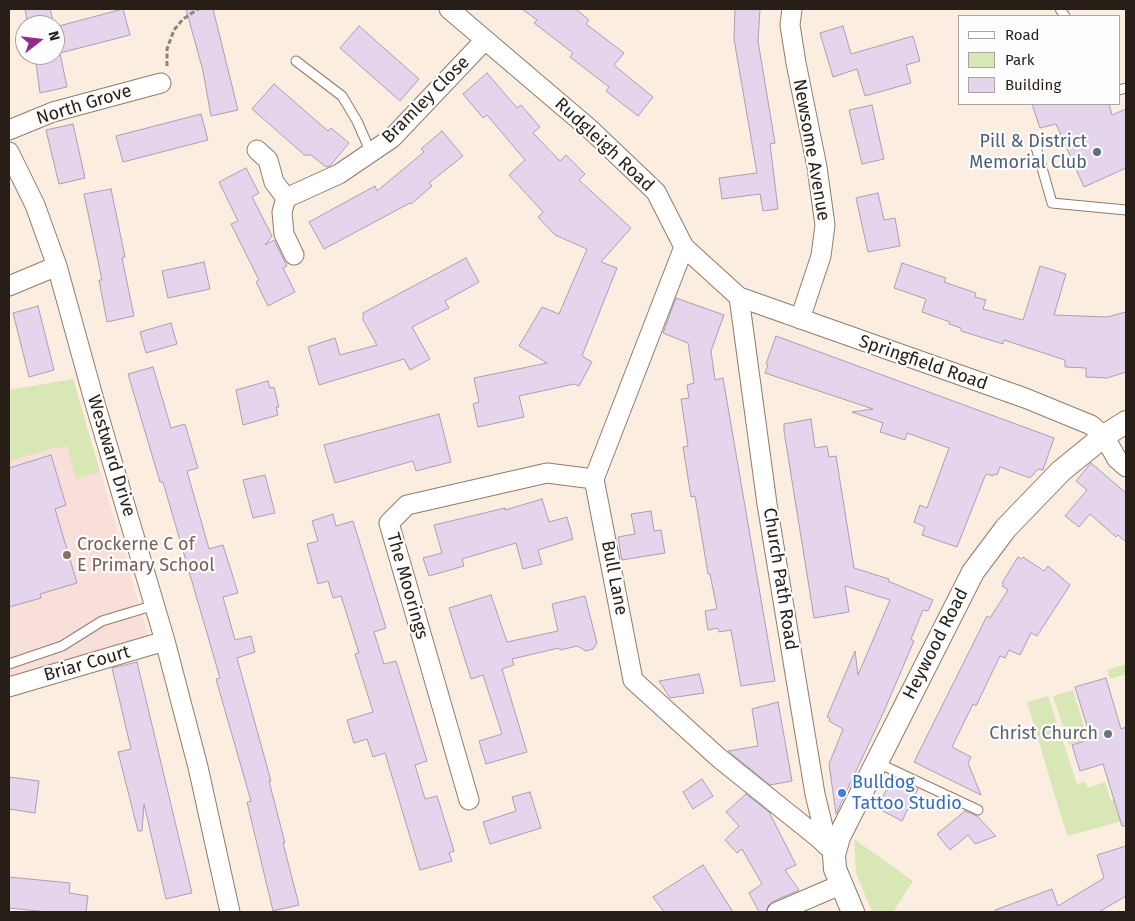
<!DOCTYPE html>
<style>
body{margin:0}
#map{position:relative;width:1135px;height:921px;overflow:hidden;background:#fcede1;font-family:"Fira Sans",sans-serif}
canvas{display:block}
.frame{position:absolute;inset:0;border:10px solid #271e17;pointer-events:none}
.legend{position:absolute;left:958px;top:15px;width:162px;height:90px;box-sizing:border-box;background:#fdfdfd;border:1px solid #a7a4a1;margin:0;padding:6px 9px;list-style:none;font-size:15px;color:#271e17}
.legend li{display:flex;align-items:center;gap:10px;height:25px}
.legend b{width:25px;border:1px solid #a7a4a1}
.north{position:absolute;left:15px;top:15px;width:50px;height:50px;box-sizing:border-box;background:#fdfdfd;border:1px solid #a7a4a1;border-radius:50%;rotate:74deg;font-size:14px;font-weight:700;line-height:20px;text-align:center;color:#271e17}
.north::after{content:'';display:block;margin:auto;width:18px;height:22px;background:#962b8d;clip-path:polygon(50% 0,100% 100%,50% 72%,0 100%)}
</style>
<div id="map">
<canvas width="1135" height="921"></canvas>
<div class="frame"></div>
<ul class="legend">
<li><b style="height:6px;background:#fff"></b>Road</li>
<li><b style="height:14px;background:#d9e7b7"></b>Park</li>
<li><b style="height:14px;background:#e4d4ec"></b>Building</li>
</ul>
<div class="north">N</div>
</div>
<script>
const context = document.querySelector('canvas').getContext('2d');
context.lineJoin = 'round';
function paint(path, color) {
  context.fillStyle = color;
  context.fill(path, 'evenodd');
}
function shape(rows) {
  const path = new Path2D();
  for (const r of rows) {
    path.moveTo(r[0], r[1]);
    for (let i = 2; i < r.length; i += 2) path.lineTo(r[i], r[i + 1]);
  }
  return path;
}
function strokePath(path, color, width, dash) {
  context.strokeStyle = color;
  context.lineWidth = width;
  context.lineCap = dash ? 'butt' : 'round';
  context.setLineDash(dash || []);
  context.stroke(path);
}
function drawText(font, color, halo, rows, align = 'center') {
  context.font = font + ' "Fira Sans",sans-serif';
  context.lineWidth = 4.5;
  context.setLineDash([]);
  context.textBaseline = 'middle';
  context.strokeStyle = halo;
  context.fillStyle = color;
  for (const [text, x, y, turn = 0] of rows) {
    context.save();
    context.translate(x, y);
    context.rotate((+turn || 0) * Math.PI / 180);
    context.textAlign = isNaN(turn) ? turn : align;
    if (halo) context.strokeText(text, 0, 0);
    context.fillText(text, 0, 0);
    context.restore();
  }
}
paint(shape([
 [73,379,149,638,9,680,9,390]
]), '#f9dfda');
paint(shape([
 [73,379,100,472,76,479,67,446,58,449,57,447,9,461,9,390],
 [1126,664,1126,674,1110,679,1107,670],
 [1073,690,1088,739,1069,745,1053,696],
 [1048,696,1077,784,1085,782,1088,788,1105,782,1111,800,1126,796,1126,820,1067,836,1027,702],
 [854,839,913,881,893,912,872,912,856,873]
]), '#d9e7b7');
const building = shape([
 [25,9,50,9,54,25,28,25,25,9],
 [123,9,130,35,60,53,67,87,40,93,35,55,55,55,55,27,123,9],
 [186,9,213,9,238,110,211,116,203,71,186,9],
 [522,9,576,9,589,20,586,24,624,53,614,65,653,97,638,116,606,91,609,87,570,57,573,53,534,23,537,20,522,9],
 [735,9,760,9,758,41,775,143,770,144,778,209,763,211,760,194,722,199,719,178,757,173,734,39,735,9],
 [359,26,419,79,400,101,340,48,359,26],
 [843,26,851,54,913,36,920,61,906,65,911,83,865,96,857,69,833,77,820,33,843,26],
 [487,73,517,108,521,105,540,127,533,133,560,161,566,155,585,174,579,180,631,228,601,262,617,268,582,356,592,362,579,386,574,384,519,396,524,417,478,427,473,404,479,402,474,378,547,363,519,346,542,307,559,314,587,249,555,235,538,217,543,212,509,175,525,160,487,115,483,118,463,94,487,73],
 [274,84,328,131,331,128,349,143,330,166,326,167,311,155,304,155,300,151,252,109,274,84],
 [1032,104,1109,104,1112,115,1126,109,1126,168,1084,187,1056,124,1040,128,1032,104],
 [872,105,884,159,862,164,849,110,872,105],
 [201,114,208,140,123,162,116,136,201,114],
 [73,124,85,178,59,184,46,130,73,124],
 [442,131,463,156,429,183,432,186,411,204,410,203,324,249,309,222,375,186,377,191,424,152,421,149,442,131],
 [246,168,259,193,252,197,272,236,265,245,274,240,287,266,283,268,295,292,268,306,256,282,259,280,231,224,238,221,219,182,246,168],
 [111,189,125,257,122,258,134,316,107,322,99,280,102,280,84,194,111,189],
 [878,193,884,220,895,218,900,246,868,252,856,198,878,193],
 [466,258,479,282,445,301,449,308,412,327,430,359,410,370,404,359,319,385,308,347,335,338,340,355,377,345,363,320,363,313,466,258],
 [204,262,210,289,168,298,162,271,204,262],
 [902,263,946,278,944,282,976,293,975,297,986,300,983,309,1023,320,1040,266,1066,274,1054,315,1107,317,1126,312,1126,372,1107,378,1086,377,1086,368,1065,367,1065,360,1004,340,1003,344,961,331,961,328,949,324,950,322,922,312,926,299,894,288,902,263],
 [676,298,724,315,711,351,715,380,723,378,775,681,741,686,731,630,719,632,718,628,708,630,705,611,717,609,710,574,708,574,695,496,691,497,683,447,688,446,681,399,689,398,687,385,694,383,688,343,663,333,676,298],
 [38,306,54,370,29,377,13,313,38,306],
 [171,323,177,344,146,353,140,332,171,323],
 [776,336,1054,438,1043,470,1038,469,1030,478,1000,467,997,475,994,474,993,476,987,474,985,476,957,547,922,535,925,527,914,522,920,505,927,508,949,448,907,433,905,440,880,432,883,423,852,412,873,409,765,373,768,365,766,364,776,336],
 [153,367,171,428,185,424,198,468,187,471,209,549,223,545,238,593,223,597,235,640,251,636,255,652,237,658,271,781,269,781,285,843,283,843,299,905,273,911,247,802,251,801,216,679,220,678,163,482,160,482,128,374,153,367],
 [268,381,270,388,274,387,279,407,276,407,278,415,243,425,236,390,268,381],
 [439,414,451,462,416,471,413,461,335,483,324,445,439,414],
 [811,419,815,448,827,446,829,457,836,456,854,568,889,579,888,581,933,600,928,611,923,610,911,639,914,641,885,709,836,814,829,764,843,729,829,721,830,718,827,717,855,651,858,675,890,600,845,586,849,612,814,618,784,431,784,424,811,419],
 [51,455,66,505,55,509,77,583,40,594,41,598,9,607,9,468,51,455],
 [1091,463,1126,493,1126,542,1118,535,1116,537,1090,514,1079,527,1065,516,1087,490,1076,481,1091,463],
 [265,475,275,513,253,518,243,480,265,475],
 [542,499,549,522,567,517,573,539,538,550,542,564,523,569,516,543,462,559,464,566,429,576,423,558,442,553,434,525,505,508,505,510,542,499],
 [651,511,654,531,661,530,665,553,622,560,618,537,635,534,631,514,651,511],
 [333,514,336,526,353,521,386,628,374,632,384,664,396,661,427,761,415,765,425,799,437,796,454,851,449,853,452,861,420,870,385,753,373,757,367,739,354,743,347,720,373,712,355,654,359,653,341,596,333,598,328,581,318,584,307,544,318,541,312,521,333,514],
 [1018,557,1021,559,1023,557,1044,571,1048,566,1070,585,1037,636,1031,633,1020,655,1009,650,1005,658,1000,656,976,706,973,704,952,747,971,757,968,763,981,795,914,762,987,616,990,618,1008,590,1002,586,1004,584,1002,583,1018,557],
 [491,595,507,642,558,631,552,604,585,596,597,643,593,649,586,651,577,646,560,650,559,648,512,659,514,665,502,669,527,752,486,764,479,741,502,734,483,675,471,679,449,608,491,595],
 [137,662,192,893,166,899,144,804,142,831,138,831,118,752,131,749,112,668,137,662],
 [699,674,704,693,670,698,659,681,699,674],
 [1106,678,1121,729,1126,727,1126,826,1122,826,1103,764,1080,771,1072,745,1091,739,1075,687,1106,678],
 [778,702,792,781,770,785,728,751,758,746,752,709,778,702],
 [9,777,39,781,35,813,9,809,9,777],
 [893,777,918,789,902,821,877,808,893,777],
 [702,779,713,796,693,809,683,792,702,779],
 [530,792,541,828,490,844,483,822,516,811,512,797,530,792],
 [746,794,769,812,796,865,785,870,799,890,772,902,768,906,766,912,759,912,749,893,762,884,742,849,737,853,725,840,739,826,726,812,746,794],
 [965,811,977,816,996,836,975,844,968,835,950,850,937,834,965,811],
 [1126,846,1126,896,1099,912,995,912,995,910,1052,889,1058,906,1104,878,1097,855,1126,846],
 [703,865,733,912,664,912,653,897,703,865],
 [9,877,70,883,69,893,88,896,86,912,48,912,9,908,9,877]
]);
paint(building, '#e4d4ec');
strokePath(building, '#ad9db4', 1);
const service = shape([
 [1060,9,1065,16],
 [296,61,342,96,357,121,371,153],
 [1119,90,1126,88],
 [1036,147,1052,203,1126,210],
 [9,664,62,646,102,621,155,605],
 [878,763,978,810]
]);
const minor = shape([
 [449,9,591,130,656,192,684,247,739,297,1025,398,1091,425,1104,436,1117,459,1126,467],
 [792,9,790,25,796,63,817,167,825,225,821,256,800,319],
 [9,130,53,112,161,83],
 [257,150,268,160,274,182,286,198],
 [9,152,35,205,57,266,94,400,165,641,198,767,230,912],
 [286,198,339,174,392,138,485,40],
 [286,198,282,212,284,234,294,255],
 [684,247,594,479,633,680,719,758,820,839],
 [9,286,57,266],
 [739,297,767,504,815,794,823,827,820,839,827,846],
 [9,687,165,641],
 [469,800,389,523,407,505,547,473,594,479],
 [777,912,840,885]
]);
const tertiary = shape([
 [853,912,835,869,834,855,839,837,973,572,1006,528,1061,471,1104,436,1126,422]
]);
strokePath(service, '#927b6a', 11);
strokePath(minor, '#927b6a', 21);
strokePath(tertiary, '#927b6a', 24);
strokePath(shape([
 [167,66,167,49,174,30,183,19,198,9]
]), '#90847b', 3, [5, 2.5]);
strokePath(service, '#fff', 9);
strokePath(minor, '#fff', 19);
strokePath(tertiary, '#fff', 22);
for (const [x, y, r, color] of [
 [1097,152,5,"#5c6f8a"],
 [67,555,5,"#8d6e63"],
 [1108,734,5,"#6b7280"],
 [842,793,5,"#3f7fe0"]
]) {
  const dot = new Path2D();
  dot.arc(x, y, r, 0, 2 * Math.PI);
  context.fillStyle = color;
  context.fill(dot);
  strokePath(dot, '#fdfdfd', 2);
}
drawText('18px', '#271e17', '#fdfdfd', [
 ["Bramley Close",426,100,-45],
 ["North Grove",84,105,-17],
 ["Rudgleigh Road",604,145,43],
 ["Newsome Avenue",811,150,80],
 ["Springfield Road",923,363,19],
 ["Westward Drive",111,456,73],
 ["Bull Lane",614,578,79],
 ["Church Path Road",780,579,81],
 ["The Moorings",407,586,74],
 ["Heywood Road",936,644,-63],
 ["Briar Court",87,664,-16]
]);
drawText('18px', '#4e5e75', '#fdfdfd', [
 ["Pill & District",1087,142],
 ["Memorial Club",1087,163]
], 'right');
drawText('18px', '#785e54', '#fdfdfd', [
 ["Crockerne C of",77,545],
 ["E Primary School",77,566]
], 'left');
drawText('18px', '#5b616d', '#fdfdfd', [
 ["Christ Church",1098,734]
], 'right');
drawText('18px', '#366cbe', '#fdfdfd', [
 ["Bulldog",852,783],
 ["Tattoo Studio",852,804]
], 'left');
</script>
